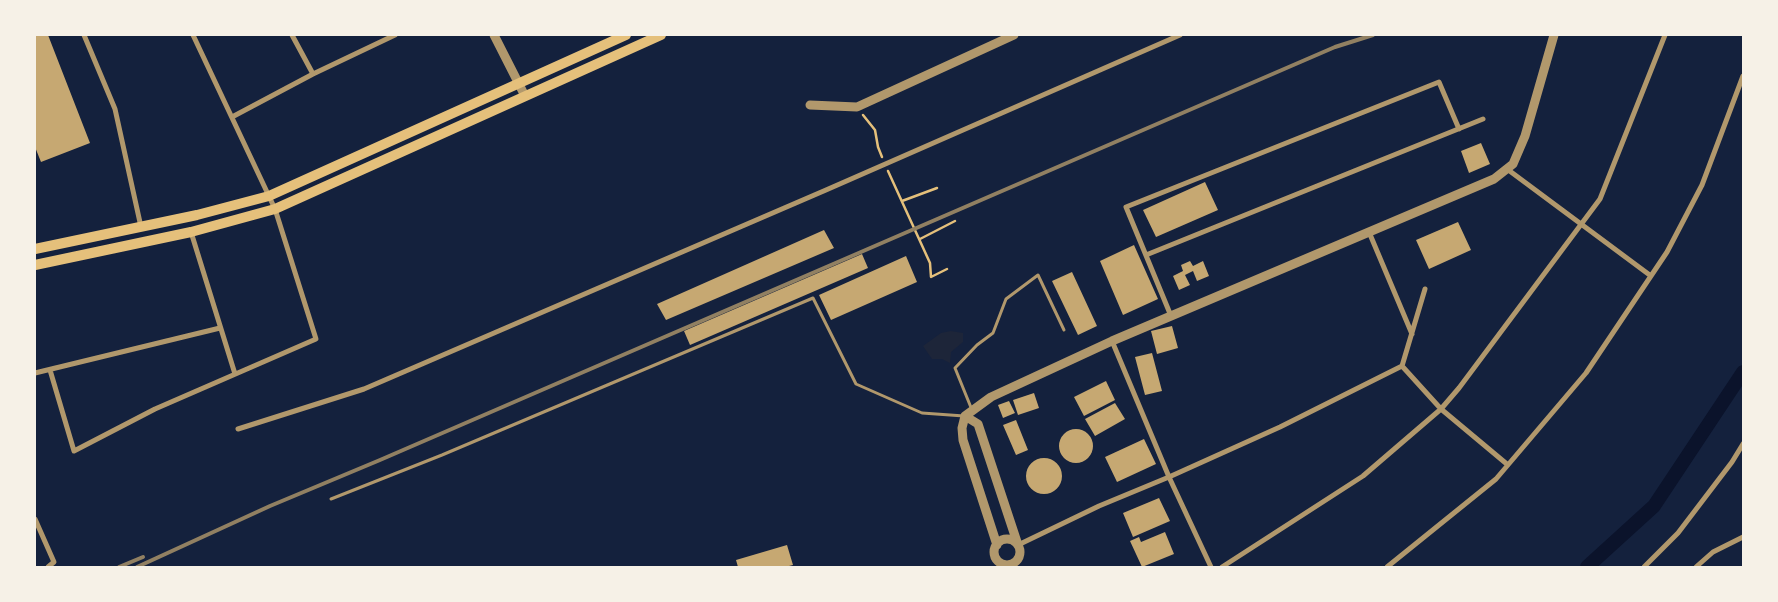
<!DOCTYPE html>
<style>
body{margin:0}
#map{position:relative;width:1778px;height:602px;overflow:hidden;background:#14213d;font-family:"Work Sans",sans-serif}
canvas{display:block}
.frame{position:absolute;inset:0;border:36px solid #f6f1e7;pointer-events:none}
</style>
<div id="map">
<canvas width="1778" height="602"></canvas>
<div class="frame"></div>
</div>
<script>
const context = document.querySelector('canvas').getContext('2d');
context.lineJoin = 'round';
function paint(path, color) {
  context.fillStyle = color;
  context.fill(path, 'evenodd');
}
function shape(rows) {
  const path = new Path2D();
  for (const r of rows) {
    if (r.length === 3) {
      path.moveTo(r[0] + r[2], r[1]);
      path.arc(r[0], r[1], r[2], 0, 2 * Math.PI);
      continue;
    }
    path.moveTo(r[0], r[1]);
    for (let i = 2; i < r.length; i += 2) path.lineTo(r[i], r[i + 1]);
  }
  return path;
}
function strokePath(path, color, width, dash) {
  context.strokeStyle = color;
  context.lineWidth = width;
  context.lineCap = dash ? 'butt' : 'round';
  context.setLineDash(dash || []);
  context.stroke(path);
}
paint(shape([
 [951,331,963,333,963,342,951,352,950,363,942,359,932,359,923,346,941,333]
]), '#1d2539');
strokePath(shape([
 [1587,567,1654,506,1743,372]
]), '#0b132b', 14);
paint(shape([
 [35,35,48,35,90,143,41,162,35,147],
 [1481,143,1490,164,1469,173,1461,151],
 [1205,182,1218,210,1156,237,1143,210],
 [1458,222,1471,250,1429,269,1416,240],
 [824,230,834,248,666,320,657,304],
 [1134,245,1158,299,1123,315,1100,261],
 [862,254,868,268,690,345,684,331],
 [906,256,917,282,831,320,819,295],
 [1190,261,1193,266,1203,261,1209,276,1197,281,1193,271,1185,275,1190,285,1179,290,1173,276,1183,271,1181,265],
 [1072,272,1097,326,1078,335,1052,281],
 [1172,326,1178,348,1157,354,1151,331],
 [1152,353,1162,391,1145,395,1135,357],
 [1106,381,1115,400,1084,416,1074,397],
 [1034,393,1039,408,1018,415,1013,400],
 [1009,401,1015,413,1003,418,998,405],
 [1115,403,1125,419,1095,436,1085,419],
 [1016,420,1028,450,1016,455,1003,425],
 [1076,446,17],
 [1144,439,1156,464,1117,482,1105,457],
 [1044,476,18],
 [1159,498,1170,521,1133,537,1123,513],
 [1165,532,1174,554,1142,567,1130,541,1139,537,1141,542],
 [787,545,793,565,785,567,738,567,736,560]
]), '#c6a872');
strokePath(shape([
 [863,115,875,130,878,147,882,157],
 [888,171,930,263,931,277,947,269],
 [902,201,937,188],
 [920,239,955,221]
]), '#e5c07b', 2.5);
strokePath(shape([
 [972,410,955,368,977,345,993,333,1006,299,1038,275,1064,330],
 [331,499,442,455,813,298,856,384,922,413,964,416]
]), '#b1986c', 3);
strokePath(shape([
 [84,35,115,109,141,227],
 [292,35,313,74],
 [232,117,313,74,395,35],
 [1507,169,1651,276],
 [191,232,235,374],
 [1369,232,1412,334],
 [1146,255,1483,119],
 [1171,316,1126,207,1439,82,1459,129],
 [1112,341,1169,477,1211,567],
 [1402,366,1441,409,1508,465],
 [50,370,74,451,155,409,316,339,275,209,193,35],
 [35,373,220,328],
 [238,429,364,389,826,190,1180,35],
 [35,519,54,562,48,567],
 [1018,545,1099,506,1169,477,1280,427,1402,366,1425,289],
 [1222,567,1363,476,1441,409,1459,388,1600,199,1665,35],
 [1387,567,1496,479,1586,373,1667,252,1702,185,1743,76],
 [1644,567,1678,533,1732,462,1743,444],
 [1696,567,1713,552,1743,537]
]), '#b1986c', 5);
strokePath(shape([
 [494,35,525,96],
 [810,105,857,107,1014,35],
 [965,416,978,424,1018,545],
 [1007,552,13],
 [997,545,963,440,962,428,965,416,991,397,1112,341,1494,179,1513,164,1525,136,1554,35]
]), '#b1986c', 9);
strokePath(shape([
 [35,249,197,215,269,196,626,35],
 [35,265,191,232,275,209,661,35]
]), '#e5c07b', 10);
strokePath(shape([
 [119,567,143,557],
 [137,567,270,506,380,460,1335,47,1373,35]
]), '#918062', 4);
</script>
